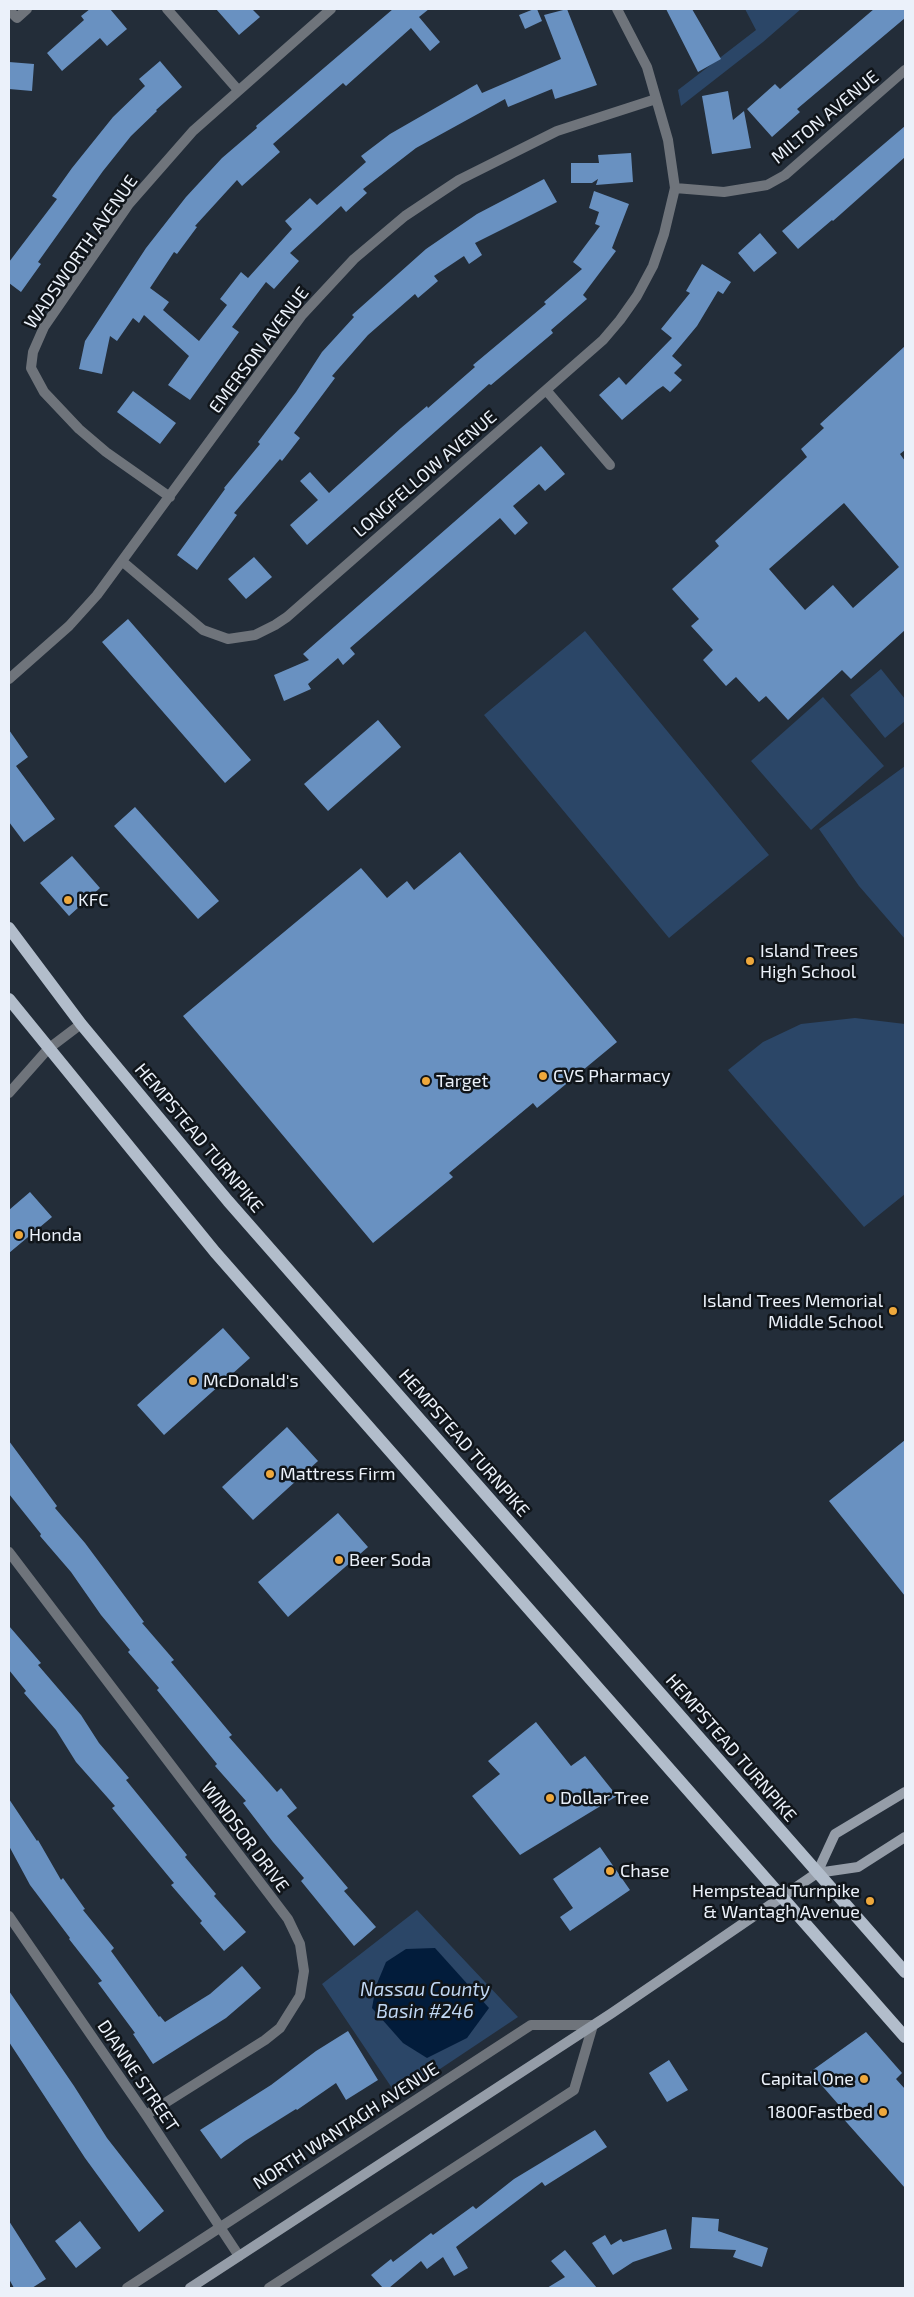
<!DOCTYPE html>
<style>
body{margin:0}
#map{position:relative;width:914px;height:2297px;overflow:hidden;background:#232d39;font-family:"Exo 2",sans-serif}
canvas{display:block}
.frame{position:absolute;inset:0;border:10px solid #ebf1fa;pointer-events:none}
</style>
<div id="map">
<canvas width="914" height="2297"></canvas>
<div class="frame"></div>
</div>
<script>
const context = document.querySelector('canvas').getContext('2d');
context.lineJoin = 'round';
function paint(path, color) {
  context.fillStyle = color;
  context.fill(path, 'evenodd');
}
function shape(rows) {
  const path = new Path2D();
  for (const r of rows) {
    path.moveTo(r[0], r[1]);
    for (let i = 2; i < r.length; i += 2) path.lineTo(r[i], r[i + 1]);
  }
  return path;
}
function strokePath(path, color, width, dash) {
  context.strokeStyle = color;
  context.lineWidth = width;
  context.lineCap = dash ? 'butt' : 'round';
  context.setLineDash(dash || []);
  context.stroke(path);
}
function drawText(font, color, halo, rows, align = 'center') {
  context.font = font + ' "Exo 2",sans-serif';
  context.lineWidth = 5;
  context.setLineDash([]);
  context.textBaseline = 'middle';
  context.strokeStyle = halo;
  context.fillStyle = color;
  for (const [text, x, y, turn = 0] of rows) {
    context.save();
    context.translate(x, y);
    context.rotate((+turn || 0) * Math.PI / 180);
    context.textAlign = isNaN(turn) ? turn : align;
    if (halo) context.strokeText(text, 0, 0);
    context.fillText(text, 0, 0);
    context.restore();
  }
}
paint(shape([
 [745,9,801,9,763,42,681,106,678,90,756,30],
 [585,631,769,855,669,938,484,715],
 [881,669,905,699,905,721,885,738,850,695],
 [823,697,884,766,811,830,751,761],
 [905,766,905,939,859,886,819,829],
 [855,1018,905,1024,905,1194,864,1227,728,1070,763,1042,801,1024],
 [417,1910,518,2017,398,2097,322,1984]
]), '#2b4667');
paint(shape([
 [435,1948,489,2008,467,2038,427,2058,403,2043,372,2008,376,1986,386,1962,406,1949]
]), '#021c3b');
paint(shape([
 [90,9,110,9,127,29,107,46,100,38,62,71,47,53,84,20,81,16],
 [216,9,252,9,260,17,239,35],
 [393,9,429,9,419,17,440,42,430,51,411,28,346,86,343,83,273,144,280,152,242,186,237,180,195,226,197,227,177,254,174,252,150,288,169,302,163,310,199,341,227,305,220,299,241,272,248,278,292,229,285,221,310,198,317,205,366,162,361,156,390,134,477,84,482,93,561,59,544,15,567,9,597,85,555,99,552,89,508,107,505,99,416,148,363,189,367,193,346,212,341,206,290,253,299,261,274,289,266,282,232,327,239,332,190,400,168,385,189,356,144,315,139,323,133,318,117,341,110,336,102,374,79,369,85,341,146,248,186,197,222,158,257,128,256,126],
 [534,9,537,9,542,21,525,29,519,15],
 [666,9,692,9,721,59,698,72],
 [874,9,905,9,905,18,797,109,800,112,772,137,747,109,775,84,780,89],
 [160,61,182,87,156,110,157,111,131,136,103,171,38,262,41,264,21,292,9,283,9,262,57,199,52,196,72,168,113,117,145,86,139,79],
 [9,62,34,64,32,91,9,89],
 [728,91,733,120,744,111,751,148,712,154,702,96],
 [905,126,905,157,833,221,832,220,798,249,782,231],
 [631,153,633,182,596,185,598,179,592,183,571,183,571,163,599,163,598,155],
 [544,179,557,202,475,243,482,255,469,264,464,256,434,276,438,281,418,298,415,294,368,335,332,376,335,378,294,433,300,438,282,461,280,459,234,513,237,515,197,570,177,555,225,489,224,488,260,444,258,442,296,392,322,352,354,317,352,315,426,249,477,214],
 [594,191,629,204,612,248,616,251,583,295,587,299,551,330,553,333,491,385,489,384,307,545,290,525,318,500,300,481,310,472,329,493,401,428,427,406,428,408,475,367,473,365,546,304,544,302,582,269,573,262,600,226,595,224,599,212,589,208],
 [760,233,777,253,754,272,738,253],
 [702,264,731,282,723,294,718,291,697,326,672,356,682,365,674,373,682,380,670,392,663,386,657,390,622,420,599,395,619,377,626,385,672,338,661,329,690,293,686,291],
 [905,346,905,450,900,454,905,461,905,630,851,679,842,670,788,720,766,696,759,702,736,677,726,686,703,660,713,650,691,626,699,619,672,589,719,546,715,541,807,457,801,449,824,428,820,424],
 [844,503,899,567,853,608,833,585,805,610,769,569],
 [133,391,176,423,160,444,117,412],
 [541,446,565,474,545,491,539,484,513,506,528,523,515,535,500,518,350,648,355,654,343,665,338,658,308,684,311,689,284,701,274,675,309,660,303,654],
 [254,557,272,577,246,599,228,579],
 [128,619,251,760,225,783,102,642],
 [378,720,401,747,328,811,304,784],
 [9,730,28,757,16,766,55,819,24,842,9,822],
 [135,807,219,901,198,919,114,826],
 [460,852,617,1042,537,1108,533,1103,449,1173,453,1177,373,1243,183,1016,361,868,387,898,407,881,414,890],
 [72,856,100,888,69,916,40,883],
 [30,1192,52,1217,9,1253,9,1210],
 [223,1328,250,1358,164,1435,137,1405],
 [287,1427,318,1461,253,1520,222,1487],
 [905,1440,905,1596,829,1501],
 [9,1441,57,1506,55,1508,85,1543,144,1622,142,1623,174,1660,171,1662,232,1735,229,1737,277,1792,281,1788,297,1808,287,1816,348,1888,344,1891,376,1927,354,1946,301,1881,304,1878,273,1842,243,1803,246,1801,215,1766,217,1764,157,1690,159,1688,128,1652,130,1650,101,1615,71,1572,40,1536,41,1534,9,1494],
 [338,1513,368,1547,288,1617,258,1582],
 [9,1626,41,1663,38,1665,81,1715,99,1743,129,1778,126,1780,187,1855,185,1857,216,1894,214,1896,246,1932,224,1951,200,1923,202,1921,171,1885,174,1883,112,1808,115,1806,76,1762,56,1730,24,1693,26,1691,9,1670],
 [536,1722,571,1766,585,1756,617,1796,520,1855,472,1796,500,1774,488,1761],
 [9,1799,37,1841,38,1840,61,1880,63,1878,85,1909,83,1910,114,1948,111,1951,159,2017,160,2016,165,2022,210,1994,242,1966,261,1988,226,2018,153,2064,133,2034,135,2033,98,1983,102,1981,69,1939,70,1938,30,1885,9,1846],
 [600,1847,630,1890,570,1931,560,1917,573,1908,553,1879],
 [9,1991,74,2086,107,2138,164,2211,139,2232,85,2158,9,2042],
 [348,2031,378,2080,346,2100,336,2083,297,2110,296,2109,245,2141,221,2159,200,2130,271,2085,316,2051],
 [866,2032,902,2073,896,2079,905,2089,905,2188,840,2115,845,2112,810,2072],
 [669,2060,688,2090,667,2102,649,2073],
 [595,2130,607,2147,545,2186,542,2182,456,2247,468,2268,454,2276,443,2257,427,2269,421,2261,389,2288,383,2288,371,2275,391,2259,393,2262,431,2233,433,2235,473,2206,476,2209,514,2179],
 [692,2217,719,2219,718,2231,768,2248,762,2267,733,2257,736,2250,690,2248],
 [9,2221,46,2279,32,2288,14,2288,9,2279],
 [80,2221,101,2248,76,2268,55,2241],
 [666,2229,672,2249,633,2262,613,2275,592,2243,605,2235,611,2245,621,2239,623,2242],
 [565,2250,597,2288,547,2288,565,2277,551,2261]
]), '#6991c1');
strokePath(shape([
 [167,9,238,90],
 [9,10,17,18,27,9],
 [675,188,724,192,767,185,785,175,905,70],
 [546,390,610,465],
 [170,497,106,452,79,429,44,392,31,368,33,352,44,327,129,204,193,131,331,9],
 [123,562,203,630,228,639,255,635,275,625,287,617,603,340,620,320,637,296,653,266,664,234,675,188,668,140,647,67,617,9],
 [9,679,69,626,97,595,302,315,354,259,405,216,459,180,557,131,656,99],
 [9,1093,48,1049,81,1024],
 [9,1552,288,1919,300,1944,304,1971,300,1996,280,2028,265,2040,146,2115],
 [9,1916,146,2115,239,2256],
 [127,2288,531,2025,593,2025,574,2090,269,2288]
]), '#6f747b', 10);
strokePath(shape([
 [817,1873,835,1834,905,1792],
 [190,2288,612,2013,817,1873,858,1867,905,1837]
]), '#959da8', 10);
strokePath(shape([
 [9,928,81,1024,228,1201,905,1972],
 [9,999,215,1252,905,2037]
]), '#b2bdcb', 12);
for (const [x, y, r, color] of [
 [68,900,5,"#eea83c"],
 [750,961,5,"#eea83c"],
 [543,1076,5,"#eea83c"],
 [426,1081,5,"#eea83c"],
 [19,1235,5,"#eea83c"],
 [893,1311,5,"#eea83c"],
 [193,1381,5,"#eea83c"],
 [270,1474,5,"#eea83c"],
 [339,1560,5,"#eea83c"],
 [550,1798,5,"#eea83c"],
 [610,1871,5,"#eea83c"],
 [870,1901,5,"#eea83c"],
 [864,2079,5,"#eea83c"],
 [883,2112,5,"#eea83c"]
]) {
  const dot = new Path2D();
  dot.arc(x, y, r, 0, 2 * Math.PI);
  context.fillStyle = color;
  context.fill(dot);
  strokePath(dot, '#10151a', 2);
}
drawText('18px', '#ebf1fa', '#10151a', [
 ["MILTON AVENUE",825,117,-40],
 ["WADSWORTH AVENUE",81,252,-55],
 ["EMERSON AVENUE",259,350,-53],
 ["LONGFELLOW AVENUE",425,474,-41],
 ["HEMPSTEAD TURNPIKE",199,1138,50],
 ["HEMPSTEAD TURNPIKE",464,1443,49],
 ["HEMPSTEAD TURNPIKE",731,1748,49],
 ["WINDSOR DRIVE",245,1837,53],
 ["DIANNE STREET",138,2076,56],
 ["NORTH WANTAGH AVENUE",346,2126,-33]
]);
drawText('18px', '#ebf1fa', '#10151a', [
 ["KFC",78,900],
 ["Island Trees",760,951],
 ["High School",760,972],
 ["CVS Pharmacy",553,1076],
 ["Target",436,1081],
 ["Honda",29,1235],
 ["Island Trees Memorial",883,1301,"right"],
 ["Middle School",883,1322,"right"],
 ["McDonald's",203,1381],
 ["Mattress Firm",280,1474],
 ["Beer Soda",349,1560],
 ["Dollar Tree",560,1798],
 ["Chase",620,1871],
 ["Hempstead Turnpike",860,1891,"right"],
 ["& Wantagh Avenue",860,1912,"right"],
 ["Capital One",854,2079,"right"],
 ["1800Fastbed",873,2112,"right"]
], 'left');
drawText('italic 19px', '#c0d7f3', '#10151a', [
 ["Nassau County",425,1990],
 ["Basin #246",425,2012]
]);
</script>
